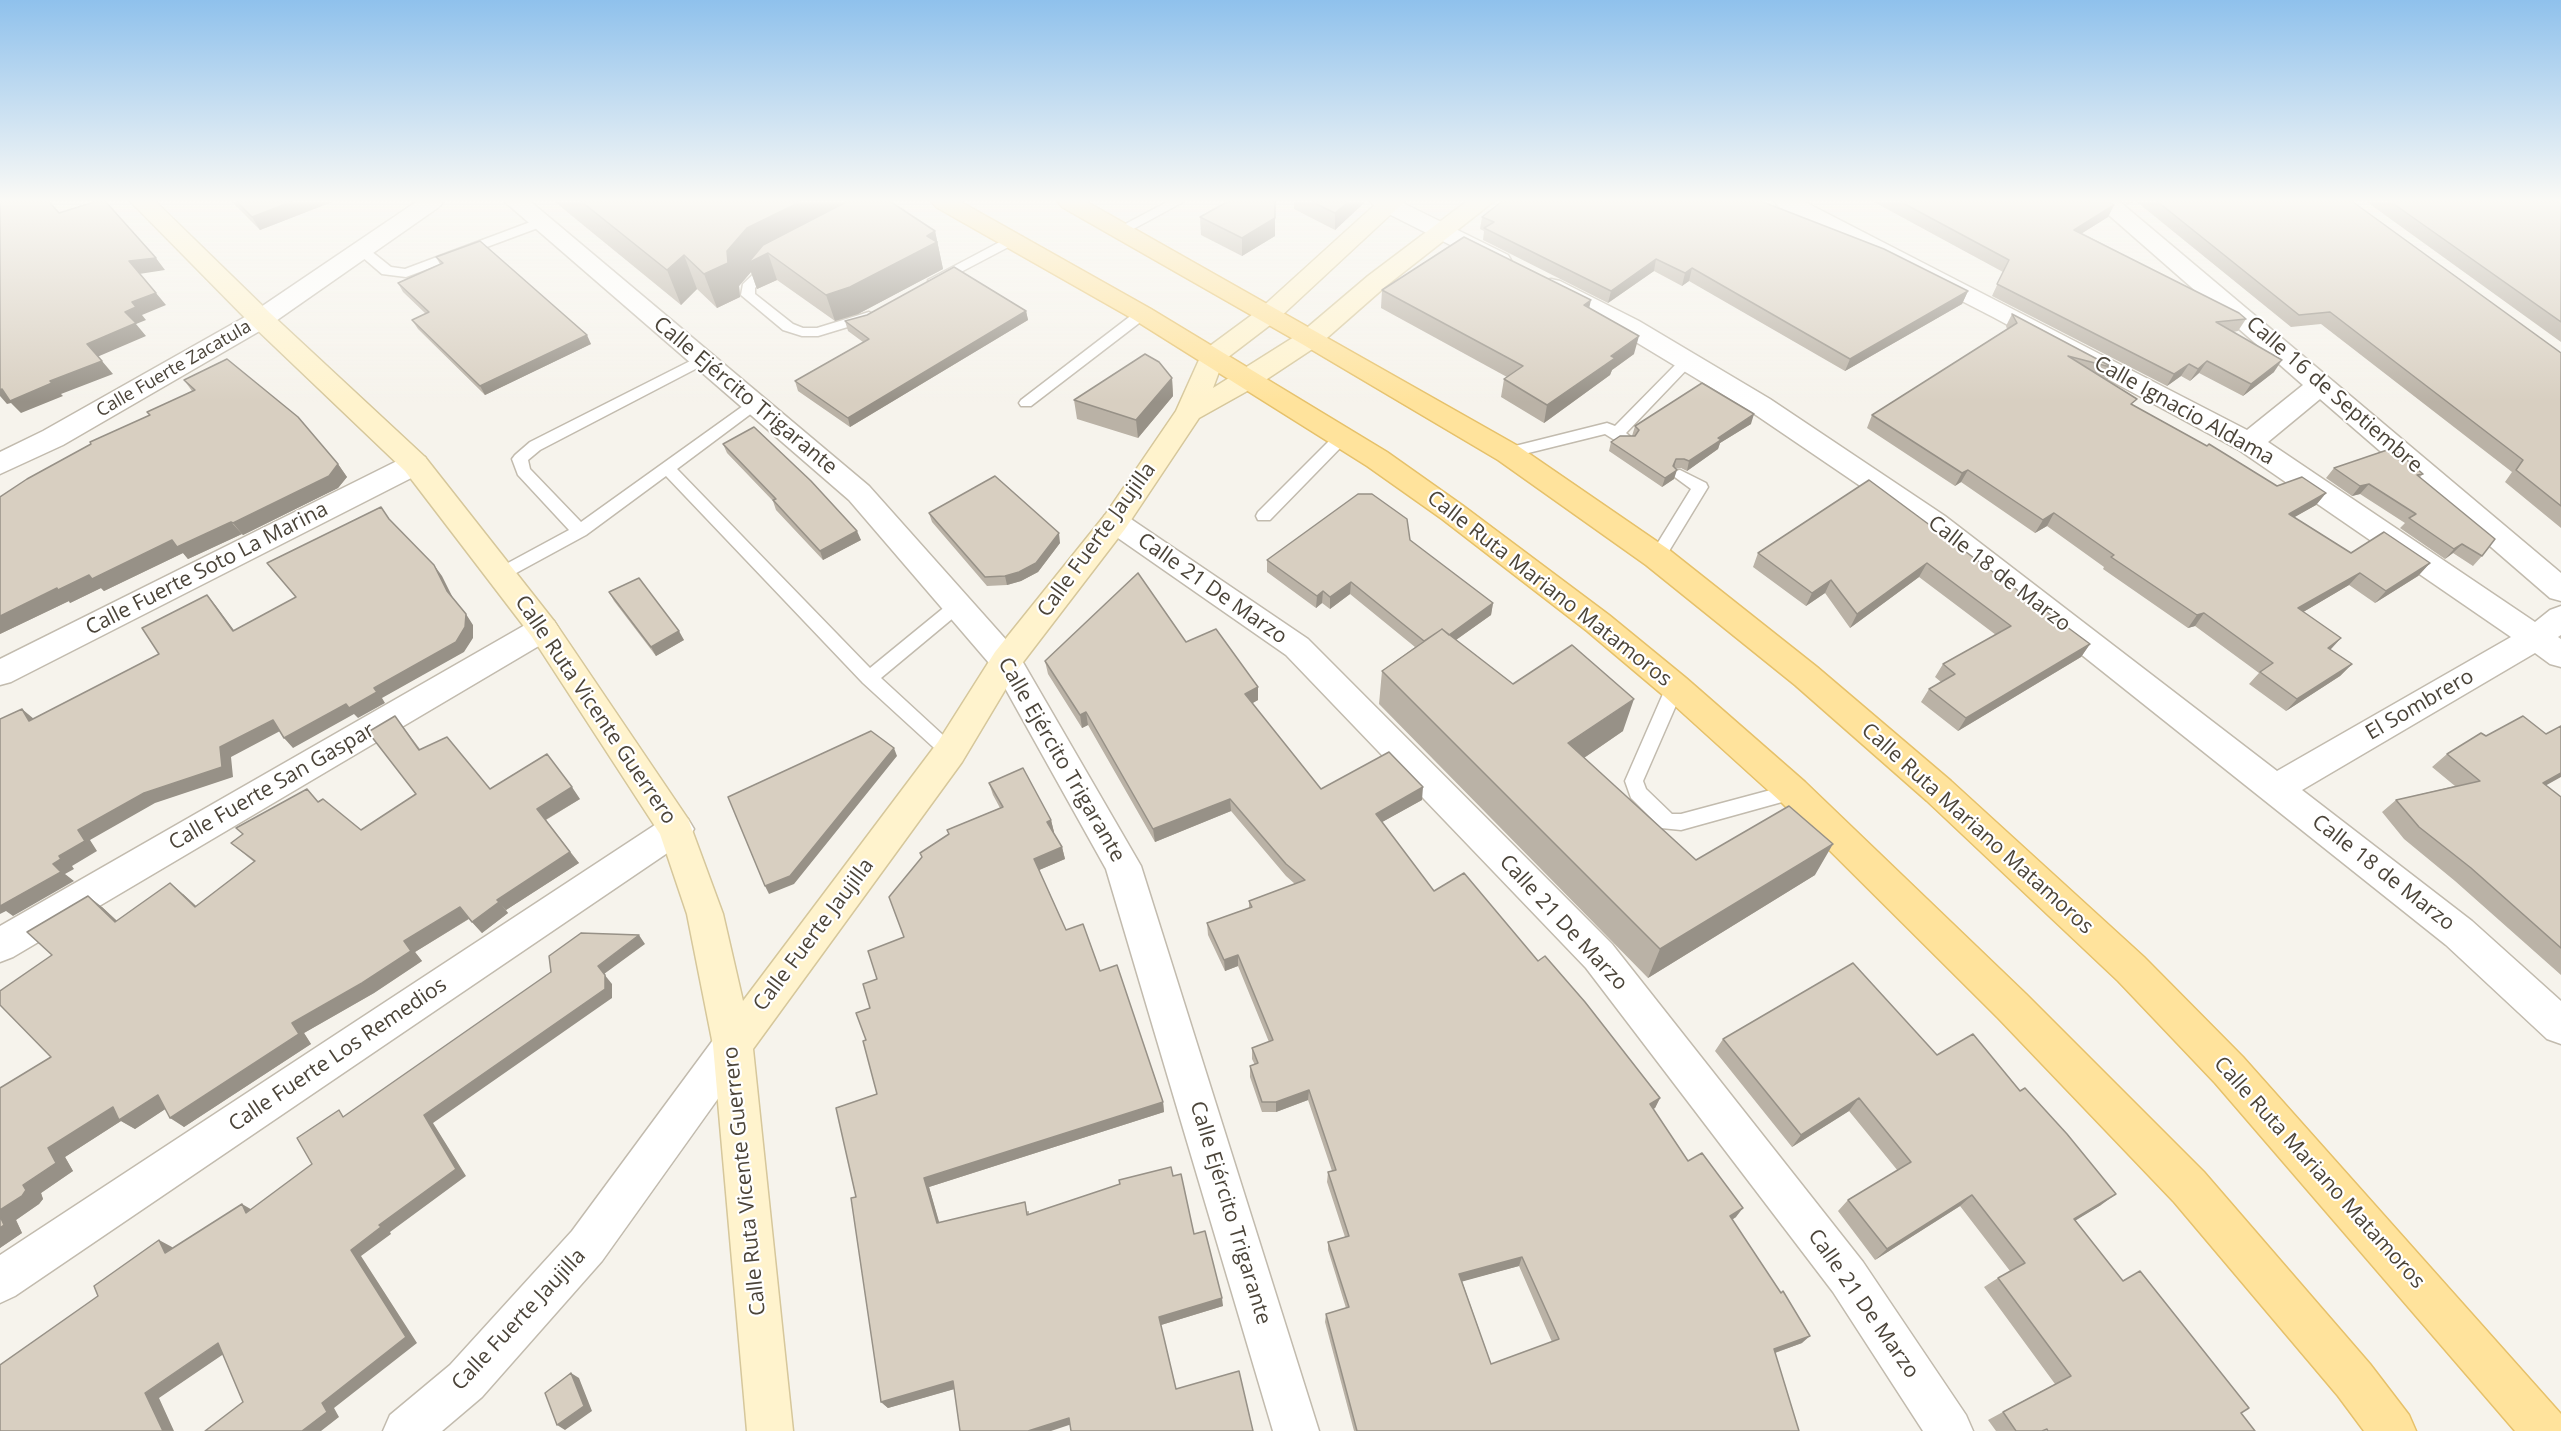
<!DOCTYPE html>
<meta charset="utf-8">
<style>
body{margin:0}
canvas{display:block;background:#f6f3ec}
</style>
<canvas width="2561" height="1431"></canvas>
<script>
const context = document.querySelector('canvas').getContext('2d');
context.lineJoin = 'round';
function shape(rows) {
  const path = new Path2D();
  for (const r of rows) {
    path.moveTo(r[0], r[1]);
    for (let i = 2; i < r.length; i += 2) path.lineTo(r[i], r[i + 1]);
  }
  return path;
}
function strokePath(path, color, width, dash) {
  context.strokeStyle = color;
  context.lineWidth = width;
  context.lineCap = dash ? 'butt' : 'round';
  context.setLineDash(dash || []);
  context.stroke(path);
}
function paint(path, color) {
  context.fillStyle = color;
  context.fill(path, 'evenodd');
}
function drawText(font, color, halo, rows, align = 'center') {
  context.font = font + ' "Open Sans",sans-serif';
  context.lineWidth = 4.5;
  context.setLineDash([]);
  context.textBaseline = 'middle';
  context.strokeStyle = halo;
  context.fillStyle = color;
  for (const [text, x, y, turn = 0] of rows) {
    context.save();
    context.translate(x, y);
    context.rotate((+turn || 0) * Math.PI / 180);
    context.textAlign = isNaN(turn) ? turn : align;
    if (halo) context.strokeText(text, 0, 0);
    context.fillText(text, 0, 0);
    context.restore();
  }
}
const service = shape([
 [1167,202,1183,202,1126,233,1116,233,1114,230,1167,202],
 [541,218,546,219,547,222,546,225,406,277,382,274,354,250,361,246,366,247,391,267,405,269,541,218],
 [1011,236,1016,237,1018,240,1016,243,940,283,935,284,928,280,1011,236],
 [771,261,778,265,755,288,755,294,793,324,803,328,817,328,869,312,876,316,874,319,818,336,802,336,783,330,741,295,743,284,766,262,771,261],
 [1142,310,1149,314,1147,317,1031,406,1021,406,1019,403,1021,400,1137,311,1142,310],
 [702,355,707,357,709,360,707,363,540,450,528,460,530,469,581,522,750,401,760,401,762,404,760,407,677,469,870,668,952,601,958,599,964,601,966,605,964,609,881,678,956,747,959,752,956,757,950,759,944,757,863,683,666,476,586,535,507,578,495,578,493,574,495,570,569,530,518,475,512,459,515,455,530,442,702,355],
 [1687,356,1694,361,1692,364,1626,433,1634,440,1631,444,1621,444,1605,434,1508,458,1500,453,1503,449,1607,423,1615,426,1682,358,1687,356],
 [1342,432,1347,433,1350,437,1347,441,1270,520,1258,520,1256,516,1258,512,1337,433,1342,432],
 [1680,470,1706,483,1708,487,1663,561,1657,563,1651,561,1649,557,1691,489,1672,475,1674,471,1680,470],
 [1675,680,1681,682,1684,687,1643,781,1646,789,1672,814,1681,814,1793,784,1800,787,1802,792,1800,797,1681,830,1661,828,1631,798,1625,781,1666,687,1669,682,1675,680]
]);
const minor = shape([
 [416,202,443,202,439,207,270,325,63,445,0,474,0,452,43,431,252,313,416,202],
 [505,202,531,202,869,486,1017,652,1141,866,1319,1431,1273,1431,1106,869,995,670,849,500,505,202],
 [1371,202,1401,202,1508,255,1511,260,1508,265,1499,267,1490,265,1375,207,1371,202],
 [1775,202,1805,202,2247,430,2303,385,2094,202,2120,202,2561,573,2561,601,2550,598,2320,399,2268,442,2535,622,2550,610,2561,606,2561,635,2558,637,2561,639,2561,667,2550,664,2535,653,2302,790,2472,921,2561,1001,2561,1044,2547,1039,2446,945,1925,530,1750,411,1621,333,1542,291,1539,286,1542,281,1551,279,1560,281,1639,321,1770,399,1945,516,2277,771,2511,637,2239,450,1993,317,1779,207,1775,202],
 [415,454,425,457,429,464,425,471,11,682,0,685,0,659,405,457,415,454],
 [1115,512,1125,515,1308,639,1612,944,1863,1262,1966,1415,1973,1431,1923,1431,1833,1292,1586,968,1286,655,1105,529,1100,522,1105,515,1115,512],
 [543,617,554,621,559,629,554,637,13,957,0,962,0,926,532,621,543,617],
 [676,814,688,819,694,829,688,839,15,1296,0,1303,0,1255,664,819,676,814]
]);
const tertiary = shape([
 [733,1027,747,1032,753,1045,747,1058,602,1261,482,1397,442,1431,383,1431,390,1415,450,1365,572,1231,719,1032,733,1027]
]);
const secondary = shape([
 [131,202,156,202,270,313,425,457,554,621,688,819,723,914,743,1001,938,742,995,652,1105,515,1176,411,1203,351,1260,309,1378,202,1404,202,1278,319,1223,361,1213,388,1302,332,1368,276,1466,202,1493,202,1386,286,1320,344,1258,385,1199,418,1125,529,1017,670,962,762,753,1049,793,1431,747,1431,713,1045,687,914,660,834,532,637,405,471,252,325,131,202]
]);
const primary = shape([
 [932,202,961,202,1151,309,1387,452,1462,505,1609,615,1686,678,1805,782,2026,994,2204,1172,2370,1364,2409,1415,2416,1431,2364,1431,2338,1396,2174,1202,1998,1018,1781,802,1664,696,1587,631,1442,519,1367,466,1133,319,936,207,932,202],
 [1058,202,1087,202,1518,446,1668,549,1817,667,1951,781,2144,957,2243,1057,2561,1414,2561,1431,2515,1431,2215,1083,2118,981,1927,801,1795,685,1646,565,1498,460,1302,344,1062,207,1058,202]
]);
strokePath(service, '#c2bbae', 3);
strokePath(minor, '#c2bbae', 3);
strokePath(tertiary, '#c2bbae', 3);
strokePath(secondary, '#d6c79b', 3);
strokePath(primary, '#e6c16a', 3);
paint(service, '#fff');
paint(minor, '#fff');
paint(tertiary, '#fff');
paint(secondary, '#fff3cd');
paint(primary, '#ffe39c');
paint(shape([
 [232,202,332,202,260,230],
 [555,202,891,202,935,231,943,269,858,314,835,321,777,280,757,289,751,272,739,286,740,297,717,308,697,289,681,305],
 [1294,202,1365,202,1335,230,1294,209],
 [1874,202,2110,202,2114,205,2108,217,2082,233,2246,319,2238,331,2233,332,2274,372,2243,396,2199,373,2190,381,2181,376,2167,386,1992,296,2003,272],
 [2123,202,2133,202,2127,205],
 [2137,202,2353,202,2561,353,2561,528,2505,482,2512,472,2321,324,2291,327],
 [2367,202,2561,202,2561,342],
 [1200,217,1275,236,1242,256,1201,235],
 [1482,217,1968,291,1962,304,1845,371,1689,281,1682,286,1654,271,1608,303,1483,240,1484,231,1480,229],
 [436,257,591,344,485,395,418,329,412,320,426,314,403,292,398,283,440,264],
 [1382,290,1589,308,1634,354,1612,370,1610,375,1544,423,1501,397,1504,379,1507,377,1381,308],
 [1026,311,1028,320,850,427,798,391,795,381,863,342,848,331,845,321],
 [2012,314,2114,368,2107,381,2134,406,2277,486,2326,493,2316,505,2294,517,2351,553,2430,563,2418,576,2375,603,2349,585,2303,612,2341,638,2330,650,2352,664,2340,676,2286,711,2249,684,2259,673,2195,626,2188,628,2103,569,2104,567,2047,526,2035,533,1961,482,1955,486,1867,428,1872,415,2007,329,2006,326],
 [1172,378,1173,396,1138,438,1077,419,1074,400],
 [184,380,338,464,347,477,338,488,243,535,242,534,188,559,183,553,104,591,101,588,70,603,69,601,0,634,0,497,150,415,192,391],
 [1751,424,1720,443,1718,449,1687,471,1681,468,1675,469,1674,479,1662,487,1609,451,1611,442,1632,436,1635,426],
 [723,444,861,540,823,560,776,510,773,501,727,453],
 [2334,468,2423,474,2420,477,2482,556,2473,566,2453,553,2445,559,2400,528,2405,523,2360,494,2352,496,2326,478],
 [1869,480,2090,644,2081,657,1958,731,1921,702,1929,689,1941,682,1935,677,1943,664,1996,635,1919,577,1850,628,1825,593,1806,606,1753,567,1758,553],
 [929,513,1060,543,1038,572,1021,581,1007,585,987,586,932,522],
 [1410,540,1493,603,1491,615,1456,640,1513,684,1623,731,1584,758,1696,860,1815,875,1648,978,1379,704,1382,671,1415,647,1350,594,1330,609,1322,603,1316,608,1267,572,1267,560],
 [609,592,684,640,656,656,614,601],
 [1186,642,1258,687,1258,700,1252,703,1321,789,1422,800,1382,822,1434,891,1538,961,1660,1098,1655,1108,1653,1109,1688,1161,1736,1217,1732,1220,1802,1343,1775,1353,1799,1431,1354,1431,1325,1322,1326,1314,1346,1308,1328,1250,1328,1242,1345,1237,1327,1182,1328,1172,1332,1171,1308,1100,1276,1112,1262,1112,1250,1077,1250,1066,1255,1065,1252,1059,1252,1048,1269,1042,1238,966,1225,971,1208,935,1207,923,1249,908,1249,901,1295,884,1286,876,1231,811,1155,842,1088,725,1082,728,1048,674,1045,661],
 [1519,1266,1552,1342,1491,1364,1462,1281],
 [404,728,420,749,490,789,580,799,546,820,579,863,506,910,508,913,482,933,469,919,415,952,422,961,374,993,304,1033,311,1044,184,1127,165,1109,135,1129,121,1121,65,1157,73,1171,41,1193,43,1199,39,1204,16,1220,22,1233,0,1248,0,1088,51,1057,52,955,102,907,117,921,183,894,196,906,254,862,231,843,319,802,361,830,416,794],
 [2447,754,2546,785,2561,797,2561,975,2455,881,2404,839,2382,812,2396,800,2455,786,2432,767],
 [989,783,1051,820,1054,832,1053,833,1062,847,1065,859,1039,870,1066,930,1100,971,1163,1102,1164,1112,929,1187,939,1223,1029,1211,1029,1214,1173,1176,1194,1234,1223,1306,1161,1325,1070,1425,954,1389,888,1408,881,1402,856,1197,877,1094,866,1040,870,1008,877,979,904,937,922,857,949,835,947,830,1000,808,993,795],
 [1723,1039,1937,1055,2101,1205,2075,1220,2123,1281,2241,1413,2255,1431,1996,1431,1988,1420,2055,1384,1984,1287,1998,1278,2010,1271,1960,1206,1875,1260,1838,1211,1848,1200,1898,1171,1849,1111,1792,1147,1715,1051]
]), '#bab2a6');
paint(shape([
 [291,202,332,202,260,230,252,217],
 [800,202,865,202,768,253,777,280,757,289,751,272,739,286,740,297,717,308,704,274,747,228],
 [1348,202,1365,202,1335,230,1335,213],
 [2114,205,2108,217,2068,242,2074,230],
 [1275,218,1275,236,1242,256,1242,238],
 [935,231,943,269,858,314,835,321,826,295],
 [684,255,697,289,681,305,667,270],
 [156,258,165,270,139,274,129,261],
 [1656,259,1654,271,1608,303,1611,291],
 [1692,268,1689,281,1682,286,1685,273],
 [1968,291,1962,304,1845,371,1850,359],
 [156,293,166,305,142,315,146,320,136,324,146,336,97,357,87,344,125,312,132,302],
 [1591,300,1587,318,1584,305],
 [1026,311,1028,320,850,427,848,418],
 [587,335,591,344,485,395,480,386],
 [1639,336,1634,354,1612,370,1610,375,1544,423,1547,405,1611,356],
 [2282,360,2274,372,2243,396,2251,384],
 [102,361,113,374,61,394,63,396,21,413,11,403,7,404,0,396,0,390,2,389,50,381],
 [2207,361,2199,373,2190,381,2198,369],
 [2189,364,2181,376,2167,386,2174,374],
 [1172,378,1173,396,1138,438,1136,420],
 [1754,414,1751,424,1720,443,1718,449,1687,471,1689,461,1718,438],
 [1676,459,1674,469,1677,470,1674,479,1662,487,1665,478],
 [338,464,347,477,338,488,243,535,233,523],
 [1968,470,1961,482,1955,486,1962,473],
 [2369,484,2360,494,2352,496,2360,486],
 [2326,493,2316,505,2279,526,2289,514],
 [2054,513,2047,526,2035,533,2043,520],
 [231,522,242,534,188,559,183,553,104,591,101,588,70,603,69,601,0,634,0,616,57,588,172,540],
 [857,531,861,540,823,560,820,551],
 [1059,533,1060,543,1038,572,1021,581,1007,585,1005,576],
 [2462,544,2453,553,2445,559,2454,549],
 [1927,563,1919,577,1850,628,1857,614],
 [2430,563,2418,576,2375,603,2386,591],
 [434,565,442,576,455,602,447,591],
 [2360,573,2349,585,2288,621,2298,608],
 [1831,580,1825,593,1806,606,1812,593],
 [1351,582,1350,594,1330,609,1330,597],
 [1323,591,1322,603,1316,608,1317,596],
 [207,595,216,606,242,641,233,631],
 [1493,603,1491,615,1429,659,1431,647],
 [2204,613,2195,626,2188,628,2197,615],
 [466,614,473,625,473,638,464,652,382,698,385,703,358,718,354,714,293,748,284,738,374,688],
 [679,631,684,640,656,656,651,647],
 [2341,638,2330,650,2328,648],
 [2090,644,2081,657,1958,731,1966,718],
 [2352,664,2340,676,2286,711,2297,699],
 [1258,687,1258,700,1246,707,1245,694],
 [1634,699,1623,731,1559,775,1568,743],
 [22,709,34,719,29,721],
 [1086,712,1088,725,1082,728,1080,715],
 [273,720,282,730,231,757,233,777,155,803,90,840,97,851,72,866,74,869,65,874,74,881,13,916,6,911,0,914,0,905,53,864,78,830,220,747],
 [894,748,897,756,794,884,769,894,765,886],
 [2561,773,2561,777,2527,796,2543,783],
 [572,787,580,799,545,820,537,809],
 [1423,787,1422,800,1375,826,1376,814],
 [1230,799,1231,811,1155,842,1153,829],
 [1051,820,1054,832,1050,834,1047,822],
 [1833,844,1815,875,1648,978,1660,949],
 [1062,847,1065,859,1037,871,1034,859],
 [570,852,579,863,506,910,497,900],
 [170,883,183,894,208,917,195,907],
 [88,896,102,907,129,932,115,922],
 [499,902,508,913,482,933,472,922],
 [460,907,470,918,415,952,422,961,374,993,304,1033,311,1044,184,1127,170,1118,292,1023,404,941],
 [639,935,645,944,604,974,612,984,612,998,433,1123,466,1176,390,1232,391,1234,361,1256,417,1343,334,1408,339,1417,321,1431,302,1431,322,1403,351,1250,379,1225,424,1115,598,966],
 [1238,955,1238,966,1225,971,1224,960],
 [1309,1090,1308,1100,1276,1112,1276,1102],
 [158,1095,173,1104,135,1129,121,1121,65,1157,73,1171,41,1193,43,1199,39,1204,16,1220,22,1233,0,1248,0,1210,23,1185,48,1148,113,1107],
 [1660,1098,1655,1108,1644,1114,1650,1104],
 [1859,1098,1849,1111,1792,1147,1801,1135],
 [1163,1102,1164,1112,929,1187,942,1232,937,1223,924,1178],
 [2116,1194,2101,1205,2060,1230,2074,1219],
 [1972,1195,1960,1206,1875,1260,1887,1249],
 [242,1204,254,1211,246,1213],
 [1743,1208,1736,1217,1723,1225,1730,1216],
 [159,1240,172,1247,178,1260,165,1253],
 [1522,1257,1519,1266,1457,1283,1459,1274],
 [1222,1298,1223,1306,1161,1325,1159,1317],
 [1810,1336,1802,1343,1766,1356,1774,1349],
 [218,1343,231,1349,159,1398,174,1431,163,1431,145,1393],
 [571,1373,579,1378,592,1411,565,1430,557,1425],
 [953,1381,958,1388,888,1408,881,1402],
 [1069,1418,1072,1424,1051,1431,1028,1431]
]), '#979187');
const building = shape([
 [0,202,49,202,59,213,94,202,106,202,156,258,129,261,156,293,132,302,136,307,125,312,136,323,87,344,102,361,50,381,52,383,10,401,2,389,0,390,0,202],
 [237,202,291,202,252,217,237,202],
 [582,202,800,202,747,228,727,251,728,263,704,274,684,255,667,270,582,202],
 [846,202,891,202,935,231,927,236,937,242,850,287,826,295,768,253,748,263,763,245,846,202],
 [1227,202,1275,202,1275,218,1242,238,1200,217,1227,202],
 [1312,202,1348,202,1335,213,1312,202],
 [1501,202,1763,202,1884,249,1968,291,1850,359,1692,268,1685,273,1656,259,1611,291,1484,228,1494,222,1482,217,1501,202],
 [1901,202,2110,202,2114,205,2074,230,2239,313,2246,319,2216,322,2282,360,2251,384,2207,361,2198,369,2189,364,2174,374,1997,284,2009,260,1901,202],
 [2158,202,2353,202,2561,353,2561,506,2516,470,2523,460,2330,312,2299,315,2158,202],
 [2391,202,2561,202,2561,322,2391,202],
 [1464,237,1591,300,1584,305,1639,336,1611,356,1615,358,1547,405,1504,379,1523,366,1382,290,1464,237],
 [480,241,587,335,480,386,412,320,429,312,398,283,443,263,436,257,480,241],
 [954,267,1026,311,848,418,795,381,869,339,845,321,867,315,954,267],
 [2012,314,2114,368,2068,356,2137,399,2131,404,2207,446,2209,444,2277,486,2302,477,2326,493,2289,514,2351,553,2384,532,2430,563,2386,591,2360,573,2298,608,2341,638,2328,648,2352,664,2297,699,2260,672,2273,663,2204,613,2197,615,2111,557,2114,555,2054,513,2043,520,1968,470,1962,473,1872,415,2017,323,2012,314],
 [1145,354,1159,362,1172,378,1136,420,1074,400,1145,354],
 [227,359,298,417,338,464,329,476,233,523,231,522,177,547,172,540,92,579,89,575,58,590,57,588,0,616,0,497,27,479,91,444,90,442,150,415,147,412,195,390,184,380,227,359],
 [1702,383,1754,414,1718,438,1721,440,1689,461,1684,459,1676,459,1673,466,1677,470,1665,478,1611,442,1620,436,1635,436,1639,430,1635,426,1702,383],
 [754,427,811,481,857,531,820,551,773,500,776,499,723,444,754,427],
 [2393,448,2423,474,2417,475,2495,539,2482,556,2462,544,2454,549,2409,518,2416,514,2369,484,2360,486,2334,468,2393,448],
 [995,476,1059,533,1036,563,1019,572,1005,576,985,577,929,513,995,476],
 [1869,480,2090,644,1966,718,1929,689,1955,674,1943,664,2011,626,1927,563,1857,614,1831,580,1812,593,1758,553,1869,480],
 [1358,494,1372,494,1407,519,1410,540,1493,603,1449,635,1442,629,1424,641,1351,582,1330,597,1323,591,1317,596,1267,560,1358,494],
 [381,507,389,519,434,565,447,591,466,614,465,627,456,642,374,688,377,692,349,708,346,704,284,738,273,720,220,747,222,767,144,793,78,830,85,841,59,856,61,859,53,864,61,872,0,906,0,719,22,709,29,721,159,654,142,628,207,595,233,631,296,597,267,563,381,507],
 [1138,573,1186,642,1216,629,1258,687,1245,694,1321,789,1389,752,1423,787,1376,814,1434,891,1464,873,1538,961,1545,956,1585,1002,1660,1098,1650,1104,1688,1161,1702,1153,1743,1208,1730,1216,1781,1293,1783,1291,1810,1336,1774,1349,1799,1431,1357,1431,1326,1314,1349,1307,1328,1242,1349,1236,1328,1172,1336,1170,1309,1090,1276,1102,1262,1102,1250,1066,1258,1063,1252,1048,1273,1040,1238,955,1224,960,1207,923,1252,907,1249,901,1305,880,1286,864,1230,799,1153,829,1086,712,1080,715,1045,661,1138,573],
 [1522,1257,1559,1339,1491,1364,1459,1274,1522,1257],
 [639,578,679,631,651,647,609,592,639,578],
 [1442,629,1513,684,1572,645,1634,699,1568,743,1696,860,1789,806,1833,844,1660,949,1382,671,1442,629],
 [395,716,419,750,447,737,490,789,547,754,572,787,537,809,570,852,497,900,499,902,472,922,460,907,404,941,411,951,362,983,292,1023,299,1034,170,1118,158,1095,119,1120,113,1107,48,1148,56,1163,23,1185,26,1190,22,1196,0,1210,0,1088,51,1057,0,1005,0,991,52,955,27,932,88,896,115,922,170,883,195,907,255,861,231,843,243,834,236,828,307,789,318,802,323,799,361,830,416,794,368,732,395,716],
 [2523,716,2546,734,2561,726,2561,773,2543,783,2561,797,2561,948,2471,868,2419,827,2396,800,2480,781,2447,754,2481,733,2486,736,2523,716],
 [871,731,894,748,790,876,765,886,728,797,871,731],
 [1023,768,1051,820,1047,822,1062,847,1034,859,1066,930,1083,924,1100,971,1117,965,1163,1102,924,1178,937,1223,1025,1202,1027,1215,1120,1184,1119,1180,1171,1167,1173,1176,1181,1174,1194,1234,1205,1231,1222,1298,1159,1317,1176,1389,1239,1371,1253,1431,1071,1431,1069,1418,1028,1431,960,1431,953,1381,881,1402,851,1198,856,1197,836,1108,877,1094,863,1041,866,1040,856,1013,870,1008,863,984,877,979,868,951,904,937,889,897,922,857,920,853,949,834,947,830,1003,807,989,783,1023,768],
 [581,933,639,935,598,966,605,975,605,989,424,1115,456,1169,379,1225,381,1227,351,1250,406,1337,322,1403,327,1412,302,1431,205,1431,243,1402,218,1343,145,1393,163,1431,0,1431,0,1365,98,1296,94,1286,159,1240,165,1253,242,1204,246,1213,312,1164,297,1138,339,1110,343,1117,551,972,549,956,581,933],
 [1853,963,1937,1055,1973,1034,2020,1091,2025,1088,2067,1134,2116,1194,2074,1219,2123,1281,2140,1271,2249,1408,2241,1413,2255,1431,2048,1431,2047,1429,2042,1431,2016,1431,2003,1412,2071,1376,1998,1278,2025,1263,1972,1195,1887,1249,1848,1200,1911,1162,1859,1098,1801,1135,1723,1039,1853,963],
 [0,1216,4,1225,0,1228,0,1216],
 [571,1373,584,1406,557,1425,545,1393,571,1373]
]);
paint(building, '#d8cfc1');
strokePath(building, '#979187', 1.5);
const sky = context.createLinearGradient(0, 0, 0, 402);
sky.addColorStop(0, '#8fc1ec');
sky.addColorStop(0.5, '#fbfaf6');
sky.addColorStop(1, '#fbfaf600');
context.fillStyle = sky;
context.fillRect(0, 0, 2561, 402);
drawText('18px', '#4b4439', '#fff', [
 ["Calle Fuerte Zacatula",174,369,-30]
]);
drawText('21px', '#4b4439', '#fff', [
 ["Calle 16 de Septiembre",2334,395,41],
 ["Calle Ejército Trigarante",745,396,40],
 ["Calle Ignacio Aldama",2184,411,29],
 ["Calle Fuerte Jaujilla",1097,540,-54],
 ["Calle Fuerte Soto La Marina",207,569,-27],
 ["Calle 18 de Marzo",1999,574,38],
 ["Calle 21 De Marzo",1212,589,35],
 ["Calle Ruta Mariano Matamoros",1549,589,38],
 ["El Sombrero",2420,705,-30],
 ["Calle Ruta Vicente Guerrero",595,710,56],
 ["Calle Ejército Trigarante",1061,760,60],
 ["Calle Fuerte San Gaspar",272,787,-30],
 ["Calle Ruta Mariano Matamoros",1977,829,42],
 ["Calle 18 de Marzo",2383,873,38],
 ["Calle 21 De Marzo",1563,923,47],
 ["Calle Fuerte Jaujilla",814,935,-53],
 ["Calle Fuerte Los Remedios",338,1055,-34],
 ["Calle Ruta Mariano Matamoros",2319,1173,48],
 ["Calle Ruta Vicente Guerrero",745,1181,-96],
 ["Calle Ejército Trigarante",1230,1213,73],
 ["Calle 21 De Marzo",1863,1304,55],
 ["Calle Fuerte Jaujilla",519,1320,-47]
]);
</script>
